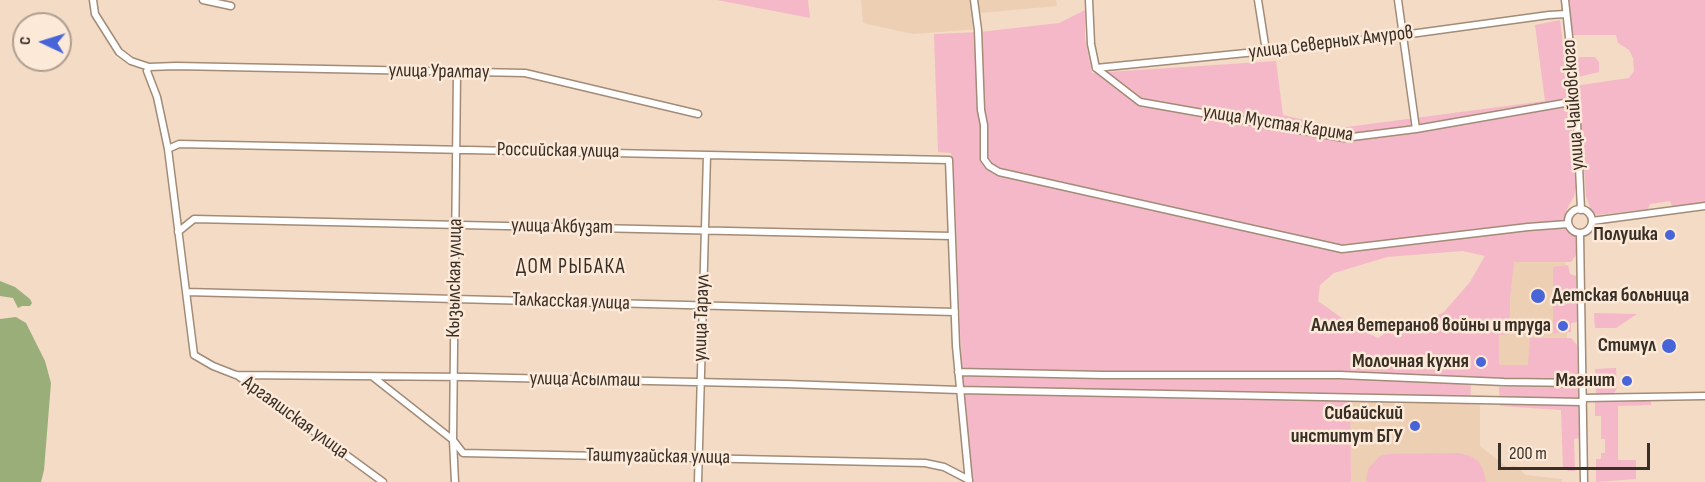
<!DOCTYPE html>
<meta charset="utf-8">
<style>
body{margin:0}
#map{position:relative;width:1705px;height:482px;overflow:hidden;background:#f3dbc5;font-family:"Sofia Sans Condensed",sans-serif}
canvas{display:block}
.north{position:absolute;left:12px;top:12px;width:60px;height:60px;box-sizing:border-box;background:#fde9d8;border:2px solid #ae9f91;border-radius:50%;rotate:274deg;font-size:16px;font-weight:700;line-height:24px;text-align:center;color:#382f26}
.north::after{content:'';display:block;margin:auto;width:21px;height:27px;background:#4764d8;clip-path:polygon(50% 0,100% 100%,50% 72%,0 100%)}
.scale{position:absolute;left:1498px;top:443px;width:152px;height:27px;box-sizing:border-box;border:3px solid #382f26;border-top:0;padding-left:8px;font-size:18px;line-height:21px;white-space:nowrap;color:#382f26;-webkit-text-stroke:4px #fde9d8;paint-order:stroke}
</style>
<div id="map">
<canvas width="1705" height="482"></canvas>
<div class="north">С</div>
<div class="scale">200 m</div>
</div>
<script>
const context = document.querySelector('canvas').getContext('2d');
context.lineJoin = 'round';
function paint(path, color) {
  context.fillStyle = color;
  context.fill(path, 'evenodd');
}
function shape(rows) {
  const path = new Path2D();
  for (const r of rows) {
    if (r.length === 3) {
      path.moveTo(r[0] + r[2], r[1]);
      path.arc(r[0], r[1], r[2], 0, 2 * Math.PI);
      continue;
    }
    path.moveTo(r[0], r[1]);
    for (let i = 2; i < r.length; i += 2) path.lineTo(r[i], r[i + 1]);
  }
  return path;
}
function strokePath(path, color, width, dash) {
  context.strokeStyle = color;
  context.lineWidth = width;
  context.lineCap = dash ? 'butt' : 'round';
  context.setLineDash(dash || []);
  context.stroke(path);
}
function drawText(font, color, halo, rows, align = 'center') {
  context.font = font + ' "Sofia Sans Condensed",sans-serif';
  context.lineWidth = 5;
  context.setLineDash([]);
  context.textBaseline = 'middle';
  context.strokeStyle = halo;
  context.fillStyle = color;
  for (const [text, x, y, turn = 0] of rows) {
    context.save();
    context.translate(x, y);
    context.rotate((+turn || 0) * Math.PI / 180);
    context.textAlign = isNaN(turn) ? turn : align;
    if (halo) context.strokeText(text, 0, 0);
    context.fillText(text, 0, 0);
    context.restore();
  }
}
paint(shape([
 [861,0,1056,0,1057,6,979,13,980,29,913,34,863,23],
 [1565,238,1568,379,1499,379,1498,253],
 [1349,398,1480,405,1480,446,1507,467,1516,466,1526,475,1562,479,1562,482,1351,482]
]), '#edcfb4');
paint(shape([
 [717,0,808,0,810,18],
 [1568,0,1705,0,1705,202,1672,206,1670,201,1650,204,1648,209,1597,215,1591,210,1586,196,1578,88,1581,85,1629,78,1634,71,1633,58,1629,50,1618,43,1616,35,1571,35],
 [1085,10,1085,38,1092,73,1276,61,1283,115,1339,128,1545,101,1535,25,1560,20,1571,108,1576,186,1574,196,1566,211,1564,221,1564,227,1575,235,1576,238,1576,255,1571,262,1514,262,1510,298,1510,334,1499,335,1499,365,1528,365,1530,338,1571,338,1577,345,1578,382,1471,382,1470,405,1350,398,1351,482,966,482,955,198,951,153,938,152,934,34,980,32,1059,23],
 [1463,251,1485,256,1470,282,1444,312,1397,336,1387,332,1378,338,1356,328,1318,301,1320,285,1334,273,1387,257],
 [1580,57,1595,57,1599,62,1599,72,1578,77,1576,75,1575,60],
 [1568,265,1570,274,1576,276,1577,322,1571,323,1571,332,1553,333,1553,267],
 [1594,313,1637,314,1616,328,1595,328],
 [1616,368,1617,388,1613,395,1596,395,1595,369],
 [1578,385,1579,438,1574,439,1575,471,1568,471,1563,468,1561,410,1500,406,1499,387],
 [1651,399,1651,405,1618,406,1618,460,1636,460,1636,479,1596,482,1596,459,1601,459,1601,453,1605,453,1605,439,1601,439,1601,416,1595,416,1595,400],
 [1459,453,1470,456,1478,461,1483,469,1486,482,1366,482,1368,469,1380,456,1389,454]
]), '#f4b8c8');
paint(shape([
 [0,281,15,287,30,299,32,303,30,306,22,306,18,308,13,298,0,296],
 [16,317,26,323,45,361,51,383,44,470,41,482,0,482,0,319]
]), '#9aae7a');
const minor = shape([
 [93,0,95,14,119,52,131,61,149,67],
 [203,0,231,6],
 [974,0,978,30,981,110,984,125,984,159,989,166,999,172,1342,249,1528,227,1568,224],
 [1089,0,1091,44,1096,68],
 [1258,0,1266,51],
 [1398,0,1416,129],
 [1565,0,1576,101,1581,210],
 [1096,68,1140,102,1344,138,1416,129,1576,101],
 [1096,68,1266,51,1403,35,1549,15,1566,14],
 [698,114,525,73,176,66,149,67,147,71,157,97,168,149,194,355,213,366,236,375,468,377,786,384,959,390,1583,402],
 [168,149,179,144,949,160,956,346,969,482],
 [1580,221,12],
 [1592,221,1705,206],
 [178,232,194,219,951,236],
 [1580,233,1584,482],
 [186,292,955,312],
 [958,372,1103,375,1340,375,1504,382,1583,383],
 [237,375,383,482],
 [373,377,453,440,463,453,925,463,944,467,969,480],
 [1583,398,1705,396],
 [455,482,453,440,457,73],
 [698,482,707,155]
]);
strokePath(minor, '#a28b77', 9);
strokePath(minor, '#fff', 6);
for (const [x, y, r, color] of [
 [1670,235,6,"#4764d8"],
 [1538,296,8,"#4764d8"],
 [1563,326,6,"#4764d8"],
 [1669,346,8,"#4764d8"],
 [1481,362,6,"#4764d8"],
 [1627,381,6,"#4764d8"],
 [1415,426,6,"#4764d8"]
]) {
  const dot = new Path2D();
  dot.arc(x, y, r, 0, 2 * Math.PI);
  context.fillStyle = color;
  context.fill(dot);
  strokePath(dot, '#fde9d8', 2);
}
drawText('20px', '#382f26', '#fde9d8', [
 ["улица Северных Амуров",1331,43,-7],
 ["улица Уралтау",439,72,1],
 ["улица Чайковского",1574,105,-94],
 ["улица Мустая Карима",1278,124,9],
 ["Российская улица",558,151,1],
 ["улица Акбузат",562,227,1],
 ["Кызылская улица",455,278,-89],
 ["Талкасская улица",571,302,2],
 ["улица Тараул",702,318,-88],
 ["улица Асылташ",585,380,1],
 ["Аргаяшская улица",295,418,36],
 ["Таштугайская улица",658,457,1]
]);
drawText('bold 20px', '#382f26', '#fde9d8', [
 ["Полушка",1658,235],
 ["Детская больница",1552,296,"left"],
 ["Аллея ветеранов войны и труда",1551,326],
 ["Стимул",1656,346],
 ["Молочная кухня",1469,362],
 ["Магнит",1615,381],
 ["Сибайский",1403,414],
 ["институт БГУ",1403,437]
], 'right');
context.letterSpacing = '1.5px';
drawText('21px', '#382f26', '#fde9d8', [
 ["ДОМ РЫБАКА",571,268]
]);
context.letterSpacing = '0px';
</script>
